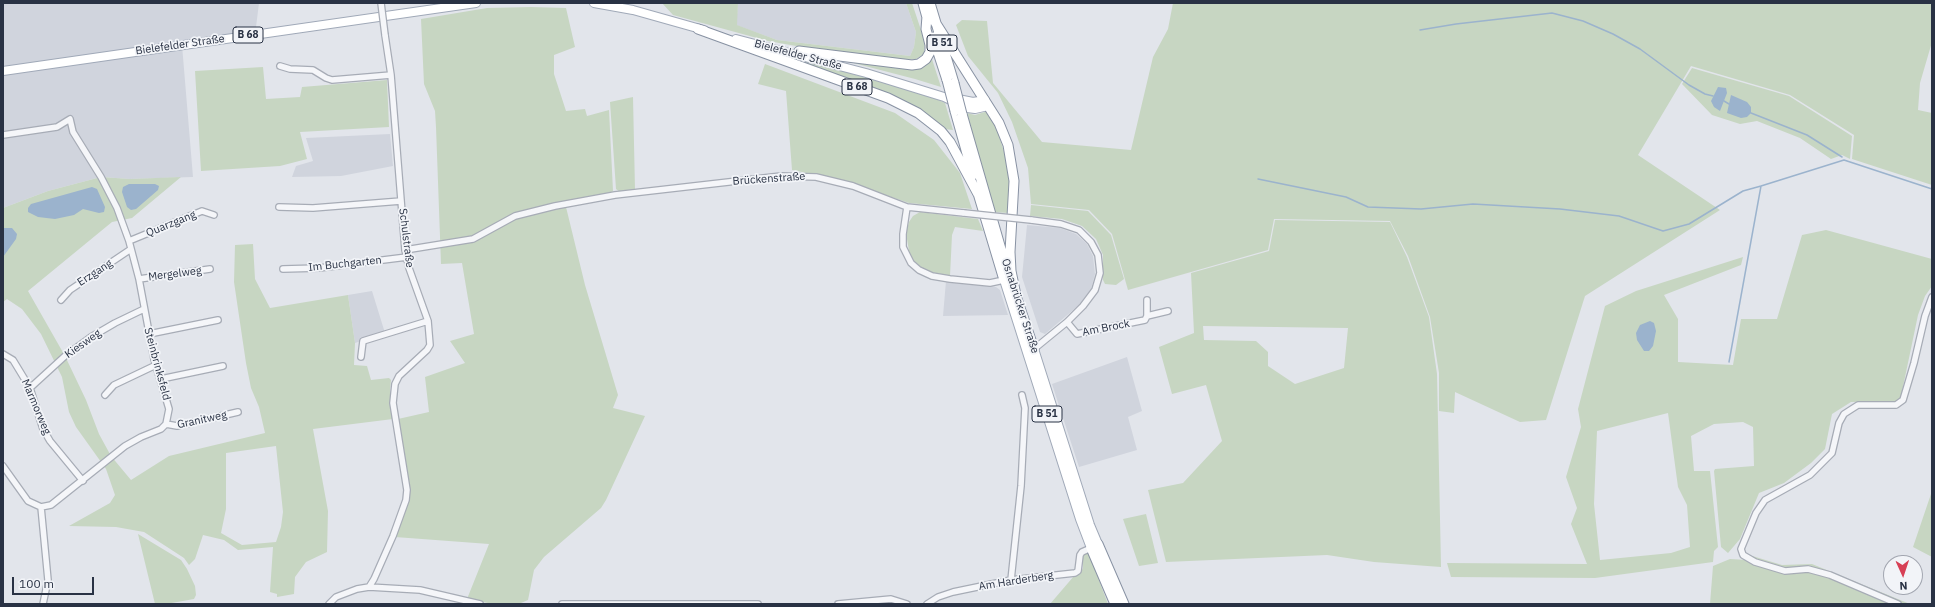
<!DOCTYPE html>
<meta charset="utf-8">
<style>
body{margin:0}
#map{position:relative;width:1935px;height:607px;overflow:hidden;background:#e2e5eb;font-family:"IBM Plex Sans",sans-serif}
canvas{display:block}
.frame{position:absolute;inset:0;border:4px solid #293244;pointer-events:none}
.north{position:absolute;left:1883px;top:555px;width:40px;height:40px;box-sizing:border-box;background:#f2f4f8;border:1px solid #a2a6b0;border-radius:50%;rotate:177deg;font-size:11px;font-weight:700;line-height:16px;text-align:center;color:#293244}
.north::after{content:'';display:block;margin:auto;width:14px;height:18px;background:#d74055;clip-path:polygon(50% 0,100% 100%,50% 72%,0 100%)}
.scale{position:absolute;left:12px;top:577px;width:82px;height:18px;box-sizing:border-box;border:2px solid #293244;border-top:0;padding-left:5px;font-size:12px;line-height:14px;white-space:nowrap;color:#293244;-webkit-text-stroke:3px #f2f4f8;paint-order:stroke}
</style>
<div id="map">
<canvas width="1935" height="607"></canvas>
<div class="frame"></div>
<div class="north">N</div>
<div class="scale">100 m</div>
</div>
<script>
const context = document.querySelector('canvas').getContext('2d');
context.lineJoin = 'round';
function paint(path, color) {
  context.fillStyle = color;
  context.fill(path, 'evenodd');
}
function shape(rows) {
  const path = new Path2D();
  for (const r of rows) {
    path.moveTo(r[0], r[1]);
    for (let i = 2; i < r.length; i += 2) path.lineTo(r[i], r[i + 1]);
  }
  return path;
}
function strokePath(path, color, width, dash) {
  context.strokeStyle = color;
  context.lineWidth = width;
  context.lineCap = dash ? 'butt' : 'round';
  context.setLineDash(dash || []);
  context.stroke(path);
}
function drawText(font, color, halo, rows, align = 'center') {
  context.font = font + ' "IBM Plex Sans",sans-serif';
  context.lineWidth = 3.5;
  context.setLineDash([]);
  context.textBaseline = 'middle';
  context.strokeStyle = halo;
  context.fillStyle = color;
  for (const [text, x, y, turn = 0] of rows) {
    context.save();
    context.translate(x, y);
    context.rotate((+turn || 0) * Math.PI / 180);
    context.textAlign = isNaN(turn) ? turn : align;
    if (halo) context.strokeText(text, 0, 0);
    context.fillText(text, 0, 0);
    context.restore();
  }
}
paint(shape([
 [3,3,259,3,255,35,182,45,193,177,130,179,101,177,48,191,3,208],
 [738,3,906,3,916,32,914,47,910,56,777,40,736,25],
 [390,134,393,166,341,176,292,177,296,166,313,161,306,138],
 [1027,225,1060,228,1076,234,1087,244,1093,256,1095,274,1091,289,1079,305,1045,334,1040,332,1022,277],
 [946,281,996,287,1000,290,1008,315,943,316],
 [372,291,385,333,355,343,348,295],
 [1127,357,1142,411,1128,417,1137,450,1079,467,1052,384]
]), '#d0d4dd');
paint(shape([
 [662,3,738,3,737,25,777,40,910,56,914,47,916,32,906,3,912,3,925,42,924,54,916,59,904,60,802,47,768,41,673,15],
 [1173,3,1932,3,1932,42,1920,83,1918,110,1932,113,1932,185,1852,159,1854,135,1790,95,1691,66,1638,155,1720,210,1585,296,1546,420,1520,422,1455,392,1454,413,1439,411,1439,373,1430,317,1408,256,1390,221,1274,219,1268,250,1128,290,1112,234,1089,210,1031,204,1028,168,1012,122,998,93,968,56,956,25,962,20,987,21,993,83,1042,142,1131,150,1153,57,1168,29],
 [531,7,566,8,575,47,554,55,554,74,566,111,585,109,587,116,609,110,613,191,609,194,543,206,545,211,566,207,585,285,618,395,613,408,645,416,606,500,601,508,544,557,534,570,528,600,521,603,488,603,467,599,489,544,395,537,410,496,398,419,429,412,425,377,465,363,450,341,474,334,462,263,441,264,436,127,435,111,424,84,421,19,487,8],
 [931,56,941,87,915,79,834,58,908,68],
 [803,60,927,95,945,103,953,130,944,129,920,110,802,64],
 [765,64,895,113,934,140,960,173,972,209,909,203,841,180,792,170,786,91,758,84],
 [263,67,266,99,300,97,302,87,387,80,389,127,300,132,307,159,280,166,201,171,195,71],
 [1692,68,1789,96,1852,136,1850,159,1842,155,1831,159,1800,138,1757,121,1740,124,1712,115,1682,84],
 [633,97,635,190,620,192,616,189,610,102],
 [988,111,996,126,1008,165,1009,182,1008,213,994,212,967,113,975,115],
 [101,177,130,179,181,177,132,218,112,222,28,291,65,356,86,400,99,434,111,456,131,480,169,456,265,433,259,407,251,388,246,363,234,282,235,245,253,244,255,279,270,308,348,295,355,343,354,365,367,366,371,380,389,378,391,380,390,390,393,419,313,429,328,511,327,552,306,562,295,577,294,594,277,597,277,594,270,592,273,547,238,550,224,540,203,535,195,559,189,565,184,558,144,532,116,527,69,526,110,503,115,495,106,469,76,427,69,412,62,377,41,334,22,309,7,299,3,302,3,208,48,191],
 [276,446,283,512,281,527,276,542,242,545,221,533,226,509,226,453],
 [1031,205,1088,211,1111,235,1124,279,1116,285,1105,284,1103,280,1103,255,1096,239,1082,226,1062,219,1030,216],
 [920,212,978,219,983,231,955,227,952,235,950,276,931,272,921,267,913,260,909,251,906,233,909,222,913,216],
 [1275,220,1390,222,1407,257,1429,317,1437,374,1441,567,1374,562,1327,555,1166,562,1148,490,1183,483,1222,441,1206,385,1172,394,1159,347,1194,333,1191,273,1269,251],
 [1203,326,1348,328,1344,368,1295,384,1268,366,1268,352,1256,341,1204,340],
 [1826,230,1932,259,1932,286,1925,296,1918,315,1900,401,1851,402,1832,414,1825,449,1811,463,1784,483,1759,493,1740,539,1728,553,1721,547,1714,471,1715,469,1754,466,1753,427,1743,422,1714,424,1691,436,1694,471,1710,471,1718,547,1714,551,1713,562,1595,578,1451,577,1447,563,1587,564,1571,524,1577,508,1566,477,1581,427,1578,409,1605,306,1636,291,1743,257,1741,265,1664,295,1678,319,1678,362,1733,365,1741,319,1777,319,1802,235],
 [1668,413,1678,487,1687,505,1690,547,1671,553,1600,560,1594,504,1597,431],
 [1932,491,1932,557,1913,547],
 [1146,514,1158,563,1139,566,1123,519],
 [138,534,181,560,187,569,195,586,196,595,194,599,166,604,155,604],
 [1086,553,1089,554,1108,604,1050,604,1074,576,1080,574,1083,568,1083,555],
 [1749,555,1782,565,1812,564,1910,604,1710,604,1713,566,1730,559,1747,560]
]), '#c7d6c2');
paint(shape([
 [1718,87,1726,88,1727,93,1720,111,1714,107,1711,101],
 [1731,95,1747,102,1751,107,1751,113,1747,117,1741,118,1727,113],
 [129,184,155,184,159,186,158,190,136,209,131,210,127,207,122,192,123,187],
 [92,187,97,189,105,207,104,212,99,213,83,209,74,215,55,219,38,217,28,212,28,208,31,204],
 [3,228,12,228,17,234,16,239,3,257],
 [1650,321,1654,323,1656,331,1653,346,1649,351,1644,351,1637,340,1636,333,1640,325]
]), '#9bb3cd');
strokePath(shape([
 [1420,30,1456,24,1552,13,1583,21,1613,34,1640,49,1689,85,1705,94,1713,96],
 [1724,101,1729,104],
 [1751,113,1807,135,1842,157],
 [1258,179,1346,197,1368,207,1421,209,1473,204,1560,209,1619,216,1663,231,1689,224,1743,191,1761,186],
 [1729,362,1761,186,1844,160,1932,189]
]), '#9bb3cd', 1.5);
const minor = shape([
 [280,66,290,69,313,70,326,78,332,80,391,75],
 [3,135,57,127,70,119,73,132,101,177,117,208,129,241,139,279,154,359,169,409,166,424,161,429,141,437,125,446,51,505,41,507,48,580,43,604],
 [279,207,313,208,401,201],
 [907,207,903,234,903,247,911,263,919,270,932,276,950,279,990,283,1004,280],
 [1031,220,1061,224,1079,230,1091,242,1098,255,1100,273,1095,290,1083,306,1067,322,1034,349],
 [129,241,202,211,214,215],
 [405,250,473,239,515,216,555,206,615,195,781,176,816,177,853,186,907,207,964,213],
 [283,269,319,268,407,257],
 [139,279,210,269],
 [61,300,70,290,131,249],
 [1147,300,1147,316],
 [1067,322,1077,334,1145,320,1147,316,1168,311],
 [149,334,218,320],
 [3,354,13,360,30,388,43,429,50,441,83,481],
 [361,357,363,341,428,321],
 [161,379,223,366],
 [30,388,65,356,91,337,115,323,144,309],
 [105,395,114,385,156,365],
 [166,424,177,426,238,412],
 [3,466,28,501,41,507],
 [1011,580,1021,486,1025,408,1022,395],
 [369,587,420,590,480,604],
 [329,604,336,597,357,589,369,587,374,579,393,536,406,500,407,490,393,403,395,384,399,376,427,350,430,345,428,321,409,268,405,250,391,75,385,35],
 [562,604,758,604],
 [838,604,891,599,907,604],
 [927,604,938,597,953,592,1011,580,1075,573,1078,571,1080,555,1082,552,1091,548],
 [1898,604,1830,575,1808,569,1785,571,1755,562,1743,555,1741,549,1756,513,1765,500,1810,475,1832,453,1839,423,1844,414,1858,405,1896,405,1903,400,1914,363,1925,316,1932,297]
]);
const primary = shape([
 [594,3,633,10,704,30],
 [736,39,866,73,944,97,967,108,975,109,988,106],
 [3,71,476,3],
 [958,99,973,102,985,100],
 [1004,280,1080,519,1091,548],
 [1034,349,1090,525,1098,544]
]);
const trunk = shape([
 [923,3,928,21],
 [930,3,954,83],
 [935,22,999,123,1008,145,1014,181,1010,252,1011,271,1017,300],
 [698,29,888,98,918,113,941,131,950,142,978,194],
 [933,37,947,80],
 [799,51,912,65,919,64,926,59,930,52,930,45,926,29,927,16],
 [955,111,973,175],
 [962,114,1007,270],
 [977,190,1004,280],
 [1016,296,1034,349],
 [1098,544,1124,604],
 [1091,548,1115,604]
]);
strokePath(minor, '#a7acb6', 8);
strokePath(primary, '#a0a9b8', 10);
strokePath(trunk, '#8892a3', 11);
strokePath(minor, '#f5f6f9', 5.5);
strokePath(primary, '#fff', 8);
strokePath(trunk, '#fff', 9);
const minorBridge = shape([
 [381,3,385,35],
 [964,213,1031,220]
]);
const trunkBridge = shape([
 [947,80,955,111],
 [954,83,962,114]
]);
strokePath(minorBridge, '#a7acb6', 8, []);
strokePath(trunkBridge, '#8892a3', 11, []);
strokePath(minorBridge, '#f5f6f9', 5.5);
strokePath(trunkBridge, '#fff', 9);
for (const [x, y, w] of [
 [248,35,30],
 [942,43,30],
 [857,87,30],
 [1047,414,30]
]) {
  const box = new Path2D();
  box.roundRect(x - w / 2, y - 8, w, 16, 3);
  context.fillStyle = '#f2f4f8';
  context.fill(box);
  strokePath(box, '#293244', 1);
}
drawText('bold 10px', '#293244', null, [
 ["B 68",248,35],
 ["B 51",942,43],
 ["B 68",857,87],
 ["B 51",1047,414]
]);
drawText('11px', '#293244', '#f2f4f8', [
 ["Bielefelder Straße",180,45,-8],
 ["Bielefelder Straße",798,55,15],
 ["Brückenstraße",769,179,-4],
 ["Quarzgang",171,224,-22],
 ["Schulstraße",406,238,83],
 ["Im Buchgarten",345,264,-6],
 ["Erzgang",95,273,-33],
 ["Mergelweg",175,274,-7],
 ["Osnabrücker Straße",1020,306,72],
 ["Am Brock",1106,328,-11],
 ["Kiesweg",83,344,-35],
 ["Steinbrinksfeld",157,364,75],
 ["Marmorweg",36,407,67],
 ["Granitweg",202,420,-12],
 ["Am Harderberg",1016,581,-9]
]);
</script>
